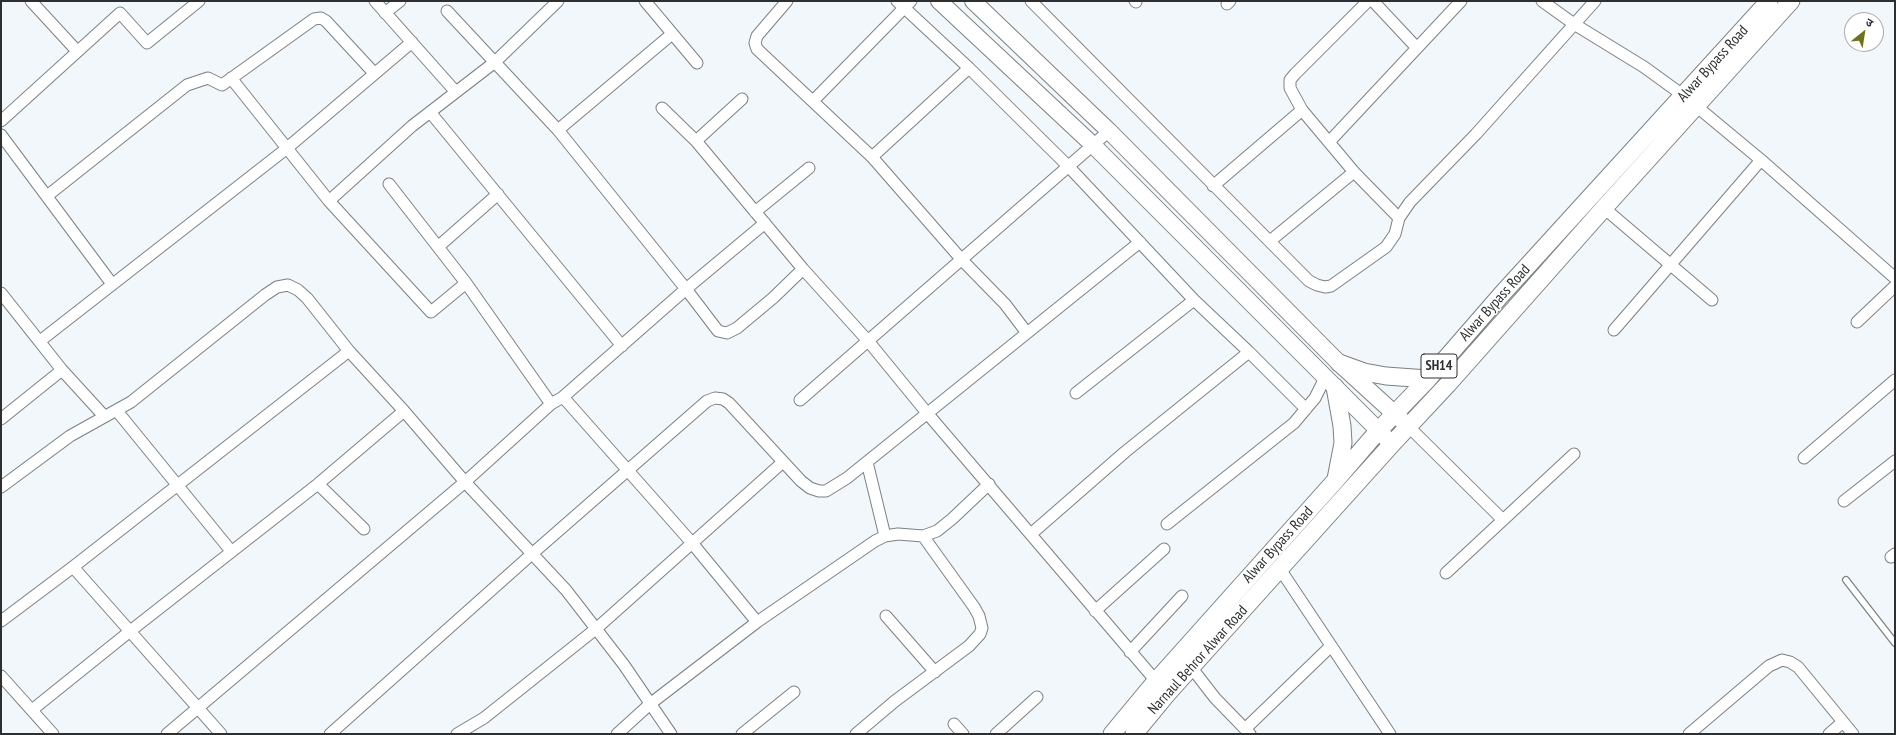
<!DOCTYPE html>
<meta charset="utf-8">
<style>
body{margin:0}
#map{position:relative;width:1896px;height:735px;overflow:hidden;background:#f1f7fa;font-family:"PT Sans Narrow","Noto Sans Devanagari",sans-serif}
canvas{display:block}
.frame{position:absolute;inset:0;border:2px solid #2d2f30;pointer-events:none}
.north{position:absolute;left:1844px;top:12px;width:40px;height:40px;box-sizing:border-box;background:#fff;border:1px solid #abacac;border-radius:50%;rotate:30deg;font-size:11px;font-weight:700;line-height:16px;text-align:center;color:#2d2f30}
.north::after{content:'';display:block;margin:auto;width:14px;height:18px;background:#6e731a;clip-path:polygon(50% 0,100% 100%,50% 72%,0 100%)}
</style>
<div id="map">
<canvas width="1896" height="735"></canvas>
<div class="frame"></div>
<div class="north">उ</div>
</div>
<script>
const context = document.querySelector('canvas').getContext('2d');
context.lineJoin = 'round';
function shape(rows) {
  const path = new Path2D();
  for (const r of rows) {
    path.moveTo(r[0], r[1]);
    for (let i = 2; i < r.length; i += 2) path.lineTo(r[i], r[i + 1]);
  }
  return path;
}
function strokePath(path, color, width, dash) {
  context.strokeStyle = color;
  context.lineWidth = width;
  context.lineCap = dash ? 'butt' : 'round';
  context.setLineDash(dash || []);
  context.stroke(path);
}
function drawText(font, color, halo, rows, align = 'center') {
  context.font = font + ' "PT Sans Narrow",sans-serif';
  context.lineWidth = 3;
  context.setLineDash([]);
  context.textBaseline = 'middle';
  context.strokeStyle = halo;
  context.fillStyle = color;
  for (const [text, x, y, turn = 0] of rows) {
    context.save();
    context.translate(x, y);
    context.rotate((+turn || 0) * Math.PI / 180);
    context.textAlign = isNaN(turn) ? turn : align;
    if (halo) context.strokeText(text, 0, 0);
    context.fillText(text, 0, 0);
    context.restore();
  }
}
const service = shape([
 [1846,580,1895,643]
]);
const minor = shape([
 [31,1,77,51],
 [375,1,455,91],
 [645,1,697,63],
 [787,1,757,36,755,43,757,49,872,157,962,260,1005,304,1027,333],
 [897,1,969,68,1069,167,1194,300,1249,352,1306,409],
 [1031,1,1309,281,1317,285,1325,287,1331,286,1386,247,1395,234,1399,218,1410,202,1476,134,1595,1],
 [1135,1,1136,2],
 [1368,1,1295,74,1290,80,1290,88,1302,110,1354,172,1399,218],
 [1373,1,1417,48],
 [1542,1,1574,24,1644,67,1684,96,1761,160,1895,278],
 [1227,4,1230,1],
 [447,11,558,130,686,289,718,331,727,333,737,328,773,298,803,269],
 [385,13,400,1],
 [231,78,329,201,431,312,466,283],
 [813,101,911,1],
 [662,108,696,141,803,269,869,342,927,413,1156,681],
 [430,112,622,346],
 [1,121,120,13,147,43,199,1],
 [558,130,672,34],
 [1,135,112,284],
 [696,141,742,99],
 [1329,142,1461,1],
 [872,157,969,68],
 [389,184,466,283,551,404],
 [1213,186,1302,110],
 [47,196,187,85,208,78,222,85,314,19,321,18,326,21,374,73],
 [329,201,412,126,495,62,558,1],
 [1604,208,1712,300],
 [755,212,809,168],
 [1270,241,1354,172],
 [439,246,498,194],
 [1,293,62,370,104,416],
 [1857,322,1895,286],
 [1614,330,1761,160],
 [40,341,286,149,412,42],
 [1076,393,1194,300],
 [563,397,692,543,757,622],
 [800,400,1109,131],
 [117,411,231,551],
 [1,419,62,370],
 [1408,426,1503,520],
 [1804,458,1895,380],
 [867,462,885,536],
 [318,484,364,529],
 [1,487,70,436,131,402,265,295,277,287,288,285,298,290,307,298,349,351,404,411,465,482,566,590,624,665,671,734],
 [1844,501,1895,461],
 [1167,524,1294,423,1315,398,1325,378],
 [1031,534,1125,452,1249,352],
 [1891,557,1895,554],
 [73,567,221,734],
 [1280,569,1390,734],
 [1446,573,1574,454],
 [1095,611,1164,549],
 [886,616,935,672],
 [1,621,73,567,349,351],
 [1130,652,1182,596],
 [1191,667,1215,698,1250,734],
 [1,676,53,734],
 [32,710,129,632,318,484,404,411],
 [954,724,963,734],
 [1245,729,1331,646],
 [167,734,465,482,551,404,563,397,686,289,765,223],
 [330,734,533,553,707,401,715,398,723,399,729,403,801,481,810,488,819,491,826,491,847,478,1140,242],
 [457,734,484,718,597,628,783,462],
 [617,734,650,704,757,622,875,541,885,536,898,534,923,536,937,531,952,519,989,484],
 [742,734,794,692],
 [856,734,895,701,969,646,980,634,982,628,979,616,974,607,923,536],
 [996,734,1037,697],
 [1689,734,1769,666,1782,660,1790,662,1798,667,1853,734],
 [1829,734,1843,722]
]);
const secondary = shape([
 [939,1,1093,145,1392,444],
 [973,1,1109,131,1339,363,1408,426]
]);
const primary = shape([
 [1339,363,1364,372,1386,376,1428,379],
 [1335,387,1342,426,1343,443,1336,479],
 [1112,734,1156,681,1335,481,1379,430,1428,379,1501,295,1769,1],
 [1134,734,1167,694,1392,444,1448,384,1604,208,1791,1]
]);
strokePath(service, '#7b8183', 8);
strokePath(minor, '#7b8183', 13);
strokePath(secondary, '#7b8183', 18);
strokePath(primary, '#7b8183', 19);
strokePath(service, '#fff', 5.5);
strokePath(minor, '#fff', 11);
strokePath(secondary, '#fff', 16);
strokePath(primary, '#fff', 17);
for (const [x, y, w] of [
 [1439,366,36]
]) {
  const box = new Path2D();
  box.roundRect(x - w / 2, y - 12, w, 24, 3);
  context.fillStyle = '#fff';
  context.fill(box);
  strokePath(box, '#2d2f30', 1);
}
drawText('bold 14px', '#2d2f30', null, [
 ["SH14",1439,366]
]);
drawText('15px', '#2d2f30', '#fff', [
 ["Alwar Bypass Road",1713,64,-48],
 ["Alwar Bypass Road",1495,303,-48],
 ["Alwar Bypass Road",1278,545,-48],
 ["Narnaul Behror Alwar Road",1198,660,-48]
]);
</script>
